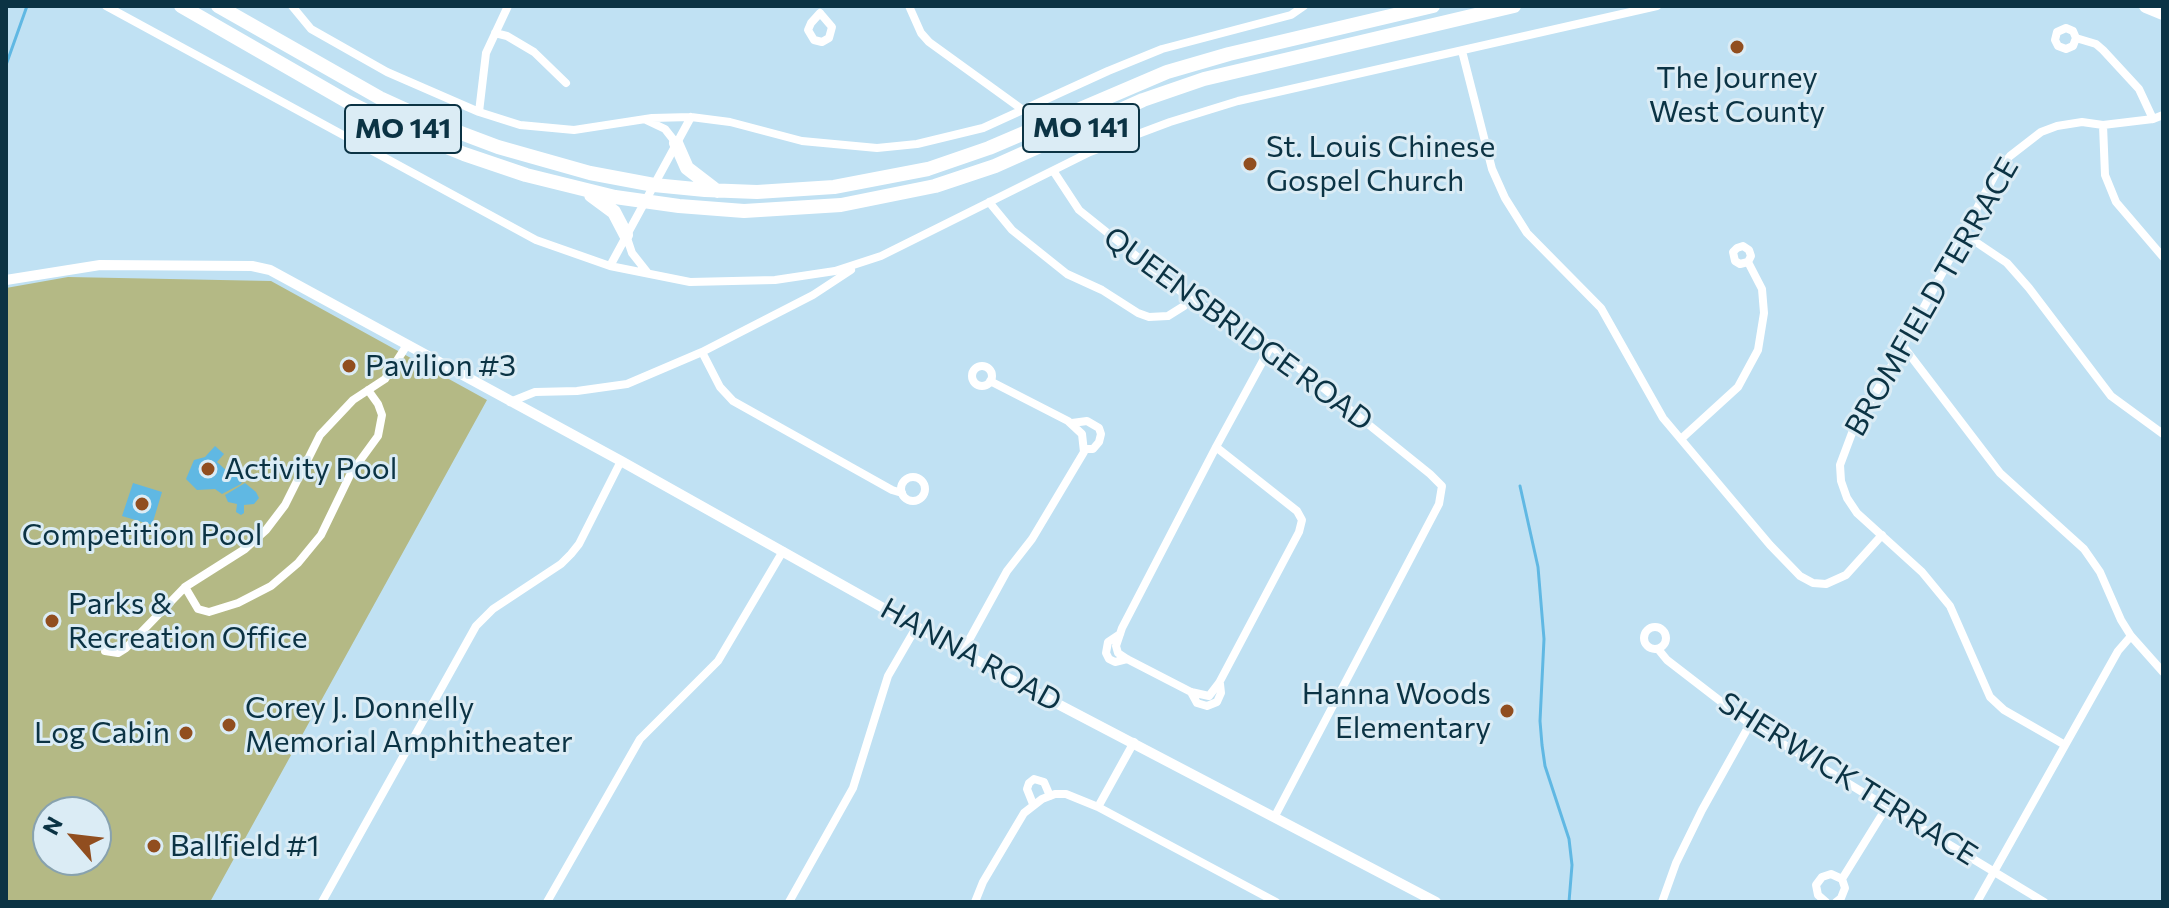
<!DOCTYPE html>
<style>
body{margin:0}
#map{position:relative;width:2169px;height:908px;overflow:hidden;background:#c0e1f3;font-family:Commissioner,sans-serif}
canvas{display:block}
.frame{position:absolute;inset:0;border:8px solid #0b3344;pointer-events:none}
.north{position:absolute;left:32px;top:796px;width:80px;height:80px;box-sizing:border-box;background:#dbecf5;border:2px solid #88a2ae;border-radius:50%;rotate:298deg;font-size:22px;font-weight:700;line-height:32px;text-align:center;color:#0b3344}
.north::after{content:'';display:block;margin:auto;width:28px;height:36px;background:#914e1f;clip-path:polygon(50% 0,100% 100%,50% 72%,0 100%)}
</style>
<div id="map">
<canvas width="2169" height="908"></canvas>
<div class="frame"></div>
<div class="north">N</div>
</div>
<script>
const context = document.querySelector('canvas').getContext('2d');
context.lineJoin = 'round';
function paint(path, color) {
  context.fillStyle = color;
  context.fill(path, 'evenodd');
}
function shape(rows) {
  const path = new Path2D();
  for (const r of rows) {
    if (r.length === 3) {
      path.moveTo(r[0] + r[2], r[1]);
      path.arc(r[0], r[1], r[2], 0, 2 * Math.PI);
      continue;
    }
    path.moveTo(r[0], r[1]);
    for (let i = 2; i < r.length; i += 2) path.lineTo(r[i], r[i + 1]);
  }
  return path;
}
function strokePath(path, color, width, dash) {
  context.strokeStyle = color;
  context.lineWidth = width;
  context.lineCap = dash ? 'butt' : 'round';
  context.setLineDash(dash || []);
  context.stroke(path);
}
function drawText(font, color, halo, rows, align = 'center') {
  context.font = font + ' Commissioner,sans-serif';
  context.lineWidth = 6;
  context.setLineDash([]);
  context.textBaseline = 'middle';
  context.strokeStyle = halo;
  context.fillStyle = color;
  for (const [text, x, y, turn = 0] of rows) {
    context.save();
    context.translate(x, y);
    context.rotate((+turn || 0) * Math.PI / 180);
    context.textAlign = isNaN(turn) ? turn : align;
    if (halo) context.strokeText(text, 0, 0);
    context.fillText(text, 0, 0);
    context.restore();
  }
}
paint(shape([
 [68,277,271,281,487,400,210,902,6,902,6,288],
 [48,812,96,812,96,860,48,860]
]), '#b4b985');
paint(shape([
 [215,446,224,454,217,462,227,471,241,474,243,479,241,484,222,494,215,489,197,490,186,479,194,460,205,457],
 [133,483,162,492,152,525,122,516],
 [245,483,256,492,259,498,254,504,244,505,244,513,241,515,236,512,237,504,228,502,225,495]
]), '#60b8e3');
strokePath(shape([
 [6,65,27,6],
 [1520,486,1538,567,1544,639,1540,721,1542,745,1545,766,1569,839,1572,865,1569,902]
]), '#60b8e3', 3);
strokePath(shape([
 [106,6,536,240,610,266,690,282,775,280,835,271,881,256,1090,152,1170,122,1238,101,1657,6],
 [292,6,311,29,387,72,479,112,520,125,574,130,652,118,691,117,730,122,802,141,877,148,917,144,983,128,1108,71,1162,49,1291,15,1304,6],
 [909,6,921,33,929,42,1023,110],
 [820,13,832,27,829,38,822,42,814,40,808,30,811,23,820,13],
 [495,33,507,36,534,52,566,83],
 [2076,38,2073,46,2066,49,2058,46,2055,40,2057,32,2066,28,2073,31,2076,38,2096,44,2103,50,2139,89,2153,119],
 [1462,51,1492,169,1505,198,1527,233,1601,308,1663,418,1770,545,1800,576,1813,583,1826,584,1846,575,1882,535],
 [479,112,486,53,508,6],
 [646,120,665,129,676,143],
 [2103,125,2105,175,2116,202,2163,257],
 [1054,172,1079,210,1190,299,1247,329,1271,346,1430,474,1442,486,1439,504,1275,816],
 [989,202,1012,230,1067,274,1102,290,1138,313,1149,317,1168,316,1184,306,1190,299],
 [1964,234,2007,263,2029,288,2111,396,2163,434],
 [626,235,632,253,647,272],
 [610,266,691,117],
 [1903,346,2000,473,2084,549,2100,572,2121,620,2131,636,2163,672],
 [702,352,720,387,733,401,892,490,902,493],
 [982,376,10],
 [510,402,535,392,577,391,627,384,702,352,813,295,851,270],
 [1072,423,1087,421,1099,428,1101,434,1099,442,1093,449,1084,449],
 [1681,439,1738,387,1758,350,1764,313,1762,289,1748,262,1751,256,1749,250,1743,246,1737,248,1733,252,1735,261,1740,264,1748,262],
 [1216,447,1297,511,1302,520,1299,532,1219,683,1209,696,1191,692,1127,659,1118,653,1116,646,1122,628,1216,447,1271,346],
 [913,489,12],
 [185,587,198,609,209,612,238,603,271,586,298,563,321,535,351,473,378,436,382,415,378,404,368,390],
 [1655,638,11],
 [1120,634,1108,642,1106,653,1109,659,1115,662,1127,659],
 [1658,649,1667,660,1750,724,2044,902],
 [105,651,118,653,126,648,185,587,245,549,266,530,285,505,320,435,353,400,385,379,407,345],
 [963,651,1007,571,1032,539,1084,452,1082,434,1068,421,990,381],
 [1191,692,1197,703,1207,706,1217,702,1221,693,1220,684],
 [2065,745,2004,710,1990,697,1950,606,1922,572,1857,513,1847,498,1841,481,1840,465,1852,433,1903,346,1997,171,2010,156,2041,132,2057,126,2082,122,2103,125,2153,119,2163,115],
 [1033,804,1027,789,1029,783,1034,779,1044,782,1050,796],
 [1098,807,1276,902],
 [1842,879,1886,808],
 [322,902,476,626,493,609,561,564,571,554,579,544,621,461],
 [547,902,640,739,718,661,783,551],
 [789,902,853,788,888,676,917,626],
 [975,902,983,882,1024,813,1042,799,1055,794,1066,794,1098,807,1134,742],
 [1662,902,1676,863,1702,810,1750,724],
 [1826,902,1818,895,1816,885,1822,877,1831,874,1842,879,1845,888,1841,898,1836,902],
 [1977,902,2118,651,2131,636]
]), '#fff', 8);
strokePath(shape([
 [6,280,100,265,252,266,270,270,621,461,1010,679,1436,902]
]), '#fff', 10);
strokePath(shape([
 [181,6,348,102,405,130,464,154,526,175,615,197,679,206,744,211,841,205,935,186,995,166,1143,100,1204,79,1514,6],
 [218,6,380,98,437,124,498,147,590,173,654,185,705,190,757,192,834,187,928,169,989,148,1167,72,1229,54,1433,6],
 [2146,6,2163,13],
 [676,143,687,168,717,191],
 [591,195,614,212,626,235]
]), '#fff', 14);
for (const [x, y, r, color] of [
 [1737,47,8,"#914e1f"],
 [1250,164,8,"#914e1f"],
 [349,366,8,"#914e1f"],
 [208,469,8,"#914e1f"],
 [142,504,8,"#914e1f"],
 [52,621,8,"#914e1f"],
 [1507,711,8,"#914e1f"],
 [229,725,8,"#914e1f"],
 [186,733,8,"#914e1f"],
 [154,846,8,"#914e1f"]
]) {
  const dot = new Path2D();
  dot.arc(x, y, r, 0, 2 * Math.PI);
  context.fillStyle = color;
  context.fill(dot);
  strokePath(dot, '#dbecf5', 3);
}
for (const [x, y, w] of [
 [1081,128,116],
 [403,129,116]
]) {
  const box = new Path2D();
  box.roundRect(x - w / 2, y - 24, w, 48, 6);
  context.fillStyle = '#dbecf5';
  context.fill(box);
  strokePath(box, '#0b3344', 2);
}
drawText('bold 28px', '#0b3344', null, [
 ["MO 141",1081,128],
 ["MO 141",403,129]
]);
drawText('30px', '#0b3344', '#dbecf5', [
 ["The Journey",1737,78,"center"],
 ["West County",1737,112,"center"],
 ["St. Louis Chinese",1266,147],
 ["Gospel Church",1266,181],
 ["Pavilion #3",365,366],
 ["Activity Pool",224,469],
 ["Competition Pool",142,535,"center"],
 ["Parks &",68,604],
 ["Recreation Office",68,638],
 ["Hanna Woods",1491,694,"right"],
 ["Elementary",1491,728,"right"],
 ["Corey J. Donnelly",245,708],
 ["Memorial Amphitheater",245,742],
 ["Log Cabin",170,733,"right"],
 ["Ballfield #1",170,846]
], 'left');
drawText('30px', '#0b3344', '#dbecf5', [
 ["BROMFIELD TERRACE",1932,297,-60],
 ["QUEENSBRIDGE ROAD",1238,329,36],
 ["HANNA ROAD",971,655,29],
 ["SHERWICK TERRACE",1848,779,32]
]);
</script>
